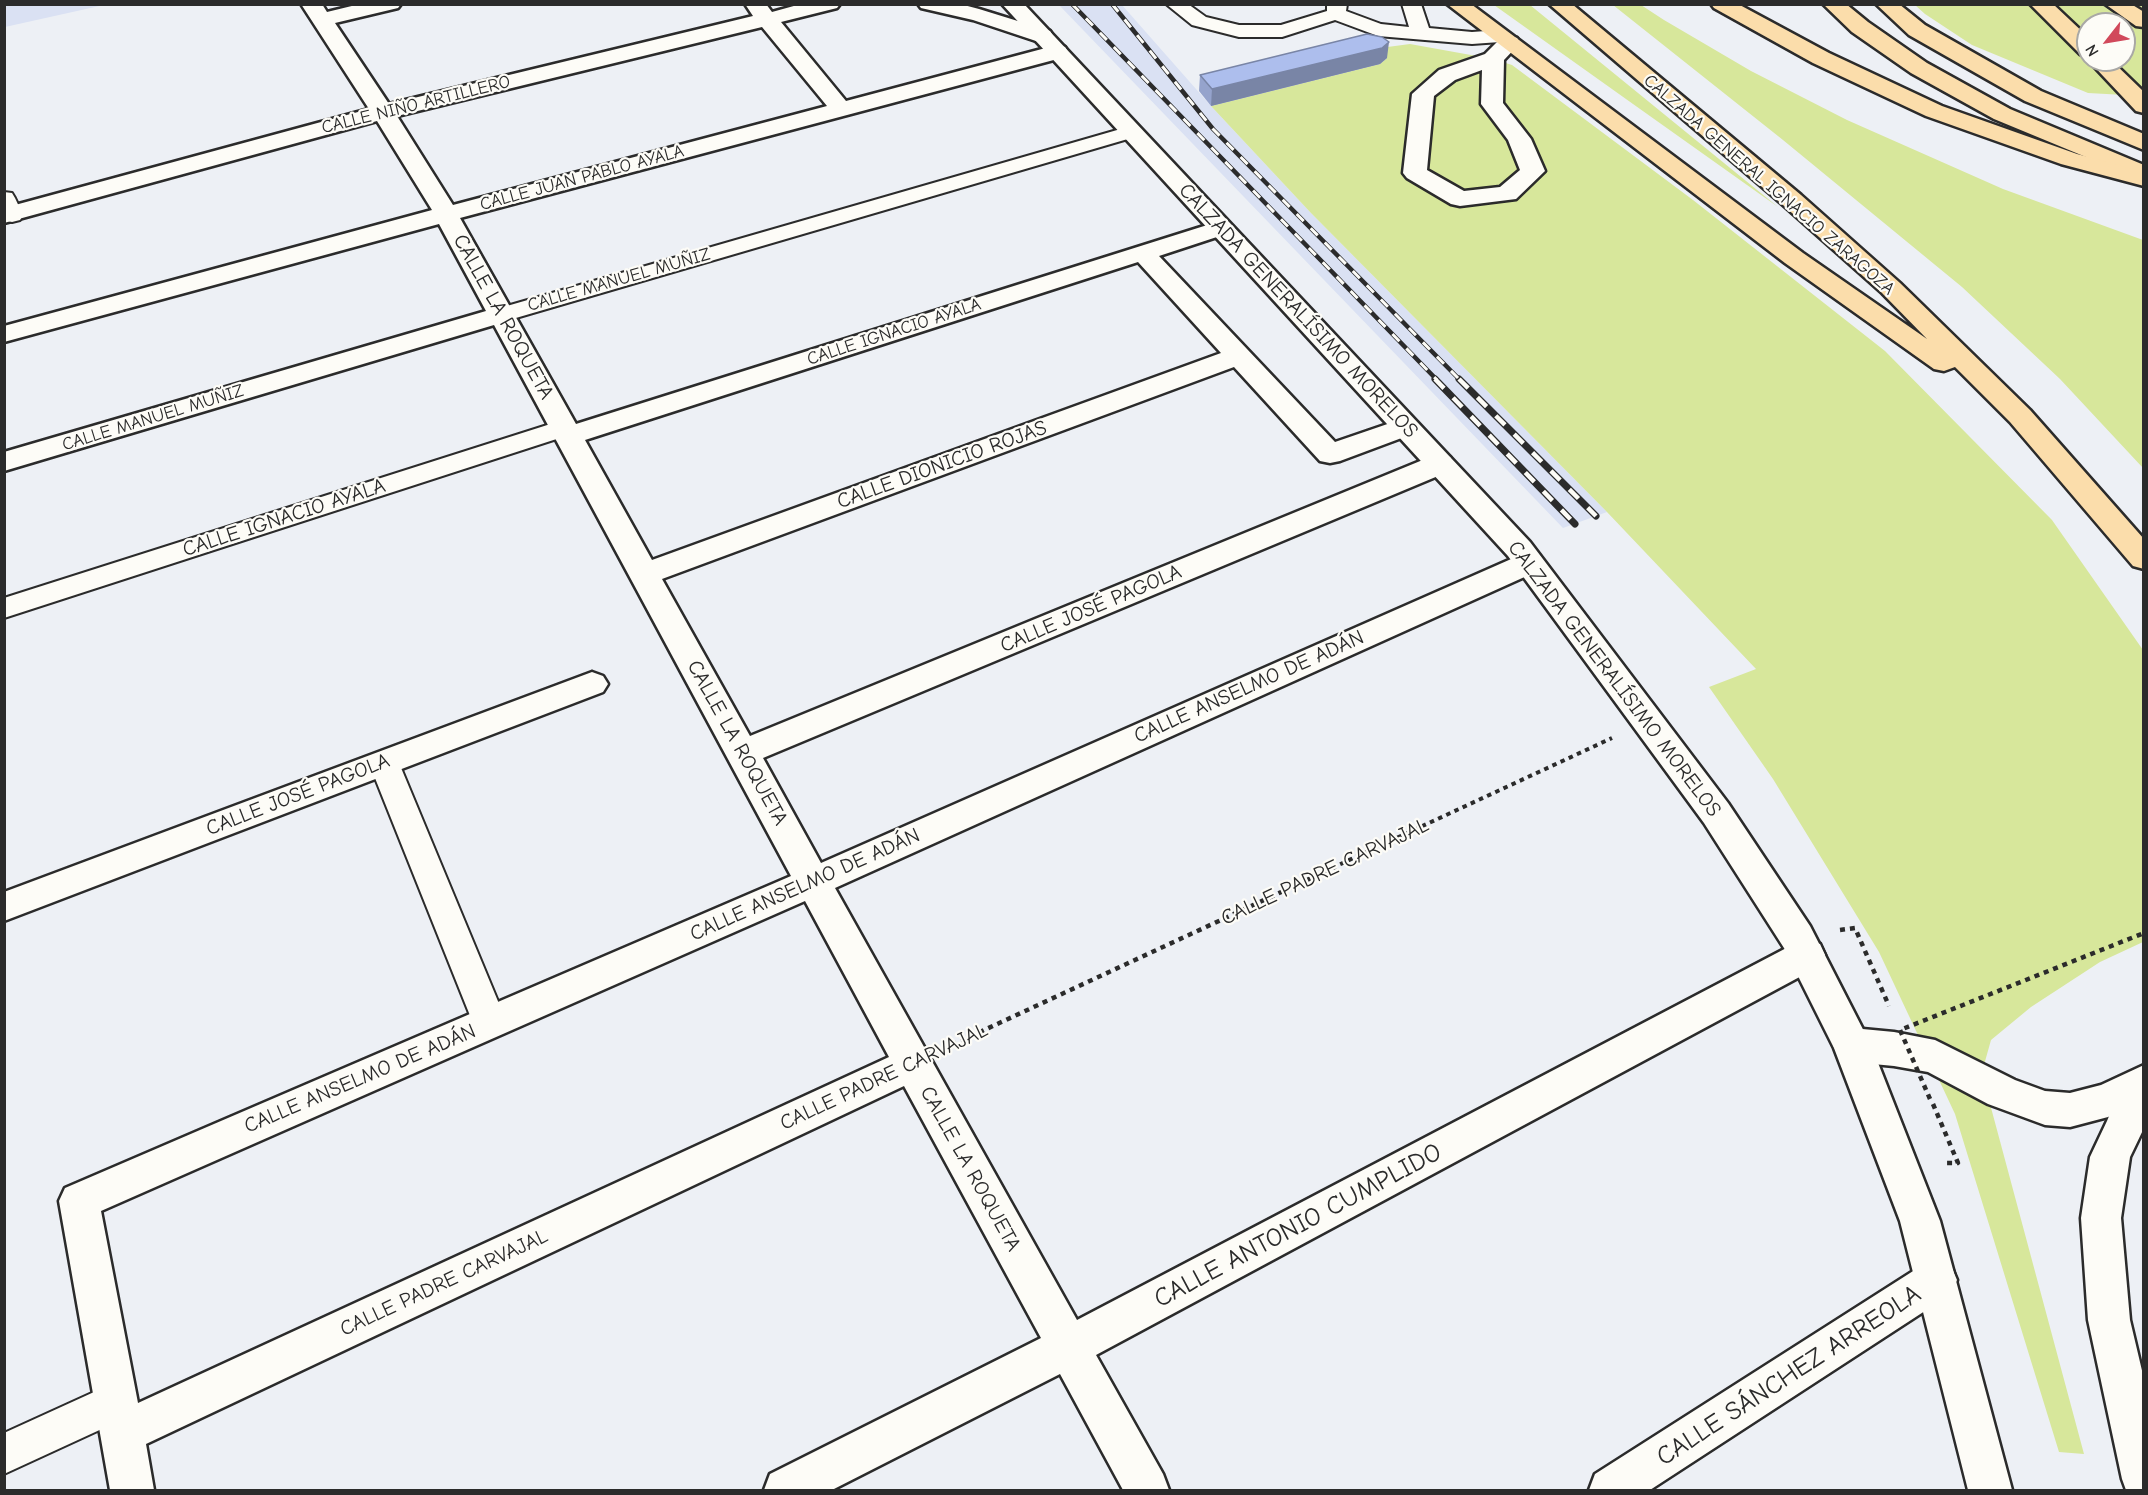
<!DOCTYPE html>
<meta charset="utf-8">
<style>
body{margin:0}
#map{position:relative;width:2148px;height:1495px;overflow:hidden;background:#edf0f5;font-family:"Comic Neue",sans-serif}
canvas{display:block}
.frame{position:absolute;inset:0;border:6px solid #2b2b2b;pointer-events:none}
.north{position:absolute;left:2076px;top:12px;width:60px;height:60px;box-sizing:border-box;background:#fdfcf7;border:2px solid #a9a8a5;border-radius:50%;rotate:239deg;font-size:16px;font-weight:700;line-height:24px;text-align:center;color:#2b2b2b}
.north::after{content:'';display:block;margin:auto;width:21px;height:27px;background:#d1495b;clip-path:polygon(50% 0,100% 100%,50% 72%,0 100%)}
</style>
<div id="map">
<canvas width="2148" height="1495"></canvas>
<div class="frame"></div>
<div class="north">N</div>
</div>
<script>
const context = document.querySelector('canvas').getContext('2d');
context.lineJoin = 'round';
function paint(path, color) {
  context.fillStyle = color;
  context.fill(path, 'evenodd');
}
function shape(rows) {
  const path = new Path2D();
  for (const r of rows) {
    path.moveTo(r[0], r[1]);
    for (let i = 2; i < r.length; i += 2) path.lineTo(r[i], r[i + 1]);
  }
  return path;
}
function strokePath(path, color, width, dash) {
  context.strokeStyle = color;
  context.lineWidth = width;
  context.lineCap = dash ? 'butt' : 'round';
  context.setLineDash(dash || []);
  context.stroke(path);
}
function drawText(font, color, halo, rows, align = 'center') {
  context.font = font + ' "Comic Neue",sans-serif';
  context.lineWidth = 4.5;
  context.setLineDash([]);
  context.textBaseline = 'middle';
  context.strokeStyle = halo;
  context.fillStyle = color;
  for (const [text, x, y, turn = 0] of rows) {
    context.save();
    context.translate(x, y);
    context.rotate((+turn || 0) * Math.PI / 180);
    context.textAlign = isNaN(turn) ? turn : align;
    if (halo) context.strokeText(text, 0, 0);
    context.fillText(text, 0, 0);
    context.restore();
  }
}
paint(shape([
 [104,5,5,27,5,5],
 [1059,5,1122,5,1211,106,1310,212,1607,512,1563,528]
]), '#dae1f3');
paint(shape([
 [1494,5,1530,5,1778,207,1633,104],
 [1613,5,1641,5,1664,20,1751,71,1847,120,2003,189,2143,240,2143,468,2060,379,1962,287,1783,140],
 [1915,5,2143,5,2143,96,2088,93,1972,45,1925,14],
 [2088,24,2124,24,2124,60,2088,60],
 [1410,44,1493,59,1512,65,1693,200,1885,351,2052,520,2143,650,2143,942,2100,962,2031,1007,1991,1040,1984,1065,1986,1089,2084,1454,2059,1452,1955,1114,1879,952,1773,779,1709,687,1756,669,1607,512,1310,212,1211,106,1380,64,1387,58,1365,50]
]), '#d7e79b');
const lane = shape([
 [1166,4,1188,4,1206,17,1239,25,1281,25,1327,11,1327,4,1347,4,1346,11,1381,24,1409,27,1402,4,1421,4,1429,28,1472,32,1500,30,1507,32,1510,36,1507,40,1500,42,1472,44,1378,36,1335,20,1282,37,1239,37,1192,25,1166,4],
 [1131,126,1138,128,1142,132,1138,136,509,320,501,322,493,320,489,315,493,310,1131,126],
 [4,192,12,193,15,198,23,215,20,220,12,222,4,220,4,192],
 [563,420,572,422,576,428,572,434,4,618,4,598,563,420],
 [384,751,395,755,399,763,507,1023,502,1033,490,1038,478,1033,473,1023,369,763,373,755,384,751],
 [116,1382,130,1388,136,1402,130,1416,4,1474,4,1433,116,1382]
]);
const street = shape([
 [301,4,322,4,327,12,360,4,401,4,398,8,335,23,389,104,753,16,745,4,766,4,772,12,801,4,840,4,837,8,781,22,846,101,1057,45,1065,47,1068,52,1065,57,460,218,576,424,1220,221,1229,223,1232,228,1229,233,1159,256,1335,442,1405,418,1415,421,1419,427,1415,433,1340,461,1330,463,1320,461,1234,367,662,579,750,736,1430,457,1440,455,1450,457,1454,464,1450,471,763,758,821,863,1518,556,1529,553,1540,556,1544,563,1540,570,835,888,1077,1320,1794,944,1807,940,1820,944,1825,955,1820,966,1096,1355,1163,1474,1169,1490,1123,1490,1060,1374,832,1490,764,1490,770,1474,1041,1338,904,1086,146,1444,154,1490,110,1490,59,1201,65,1188,791,876,494,325,4,471,4,452,486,311,439,224,4,342,4,326,432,210,377,121,4,223,4,208,369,109,301,4],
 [762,27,827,106,453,205,397,116,762,27],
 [1138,262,1221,353,652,560,585,440,1138,262],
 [805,901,889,1057,138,1403,101,1211,805,901],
 [918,4,960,4,979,9,1050,31,1053,36,1050,41,1042,43,973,20,921,8,918,4],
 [1509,36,1517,38,1520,43,1504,60,1503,103,1531,139,1545,171,1516,199,1460,206,1451,204,1407,178,1403,173,1412,94,1439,70,1485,54,1501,38,1509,36],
 [1482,70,1481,104,1508,140,1520,170,1500,187,1464,191,1427,170,1434,96,1455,80,1482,70],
 [592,672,603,676,608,684,603,692,4,921,4,892,592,672],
 [1852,1028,1894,1032,1935,1040,2015,1080,2045,1091,2070,1093,2101,1085,2144,1065,2144,1101,2108,1117,2070,1127,2045,1125,1988,1104,1928,1072,1894,1066,1852,1062,1839,1057,1833,1045,1839,1033,1852,1028],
 [1936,1260,1951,1266,1957,1280,1951,1294,1650,1490,1589,1490,1595,1474,1921,1266,1936,1260]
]);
const secondary = shape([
 [1002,4,1024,4,1530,542,1728,803,1810,926,1871,1045,1940,1221,2012,1490,1968,1490,1900,1221,1834,1048,1784,948,1704,823,1508,556,1002,4],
 [2144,1080,2144,1128,2130,1157,2121,1218,2130,1320,2144,1379,2144,1490,2126,1490,2122,1479,2088,1320,2081,1218,2090,1157,2107,1121,2112,1109,2130,1085,2144,1080]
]);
const primary = shape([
 [1823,4,1846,4,1868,22,1927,63,2010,109,2144,165,2144,181,1994,119,1911,73,1852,32,1823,4],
 [1876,4,1899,4,1925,25,2041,91,2144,134,2144,150,2025,101,1909,35,1876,4]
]);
const highway = shape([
 [1447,4,1471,4,1803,253,1927,339,1882,293,1783,205,1549,4,1572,4,1801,195,1900,283,2030,410,2144,539,2144,569,2133,566,2010,422,1955,367,1944,371,1934,369,1785,263,1447,4],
 [1711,4,1738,4,1829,53,1942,106,2077,154,2144,172,2144,186,2061,164,1926,116,1813,63,1714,8,1711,4],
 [2030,4,2053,4,2088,37,2088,56,2080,54,2030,4],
 [2105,4,2131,4,2144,12,2144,27,2136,26,2105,4],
 [2088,60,2111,60,2144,92,2144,113,2136,111,2088,60]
]);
strokePath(lane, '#2b2b2b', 4);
strokePath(street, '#2b2b2b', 5);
strokePath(secondary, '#2b2b2b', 5);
strokePath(primary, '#2b2b2b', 5);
strokePath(highway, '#2b2b2b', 5);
strokePath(shape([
 [1332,868,1612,738]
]), '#2b2b2b', 4, [4.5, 4.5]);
strokePath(shape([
 [1840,930,1855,928,1889,1006],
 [952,1045,1335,867],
 [1933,1104,1958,1163,1946,1163]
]), '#2b2b2b', 4.5, [5, 5]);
paint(lane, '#fdfcf7');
paint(street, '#fdfcf7');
paint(secondary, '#fdfcf7');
paint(primary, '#fbddab');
paint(highway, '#fbddab');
const railFar1 = shape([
 [1072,4,1437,380],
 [1112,4,1213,129,1460,380]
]);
const rail = shape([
 [1435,379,1575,524],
 [1459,379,1596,516]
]);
strokePath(railFar1, '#2b2b2b', 4.5);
strokePath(rail, '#2b2b2b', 7);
strokePath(railFar1, '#fdfcf7', 3, [10]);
strokePath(rail, '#fdfcf7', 4.5, [13]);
strokePath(shape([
 [1930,1099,1900,1030,2144,933]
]), '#2b2b2b', 4.5, [5, 5]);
paint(shape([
 [1387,58,1380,64,1211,106,1199,91,1200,75]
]), '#95a3cc');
paint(shape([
 [1389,42,1387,58,1380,64,1211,106,1212,89]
]), '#7985a6');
const building = shape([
 [1367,34,1382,37,1389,42,1382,48,1212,89,1200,75,1367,34]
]);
paint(building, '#adbeed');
strokePath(building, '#7985a6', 1.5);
drawText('18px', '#2b2b2b', '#fdfcf7', [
 ["CALLE NIÑO ARTILLERO",416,105,-14],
 ["CALLE JUAN PABLO AYALA",582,178,-15],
 ["CALZADA GENERAL IGNACIO ZARAGOZA",1769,185,41],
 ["CALLE MANUEL MUÑIZ",619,280,-16],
 ["CALLE IGNACIO AYALA",894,332,-18],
 ["CALLE MANUEL MUÑIZ",153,418,-17]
]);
drawText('21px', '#2b2b2b', '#fdfcf7', [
 ["CALZADA GENERALÍSIMO MORELOS",1298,311,47],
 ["CALLE LA ROQUETA",503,317,61],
 ["CALLE DIONICIO ROJAS",942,465,-20],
 ["CALLE IGNACIO AYALA",284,518,-18],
 ["CALLE JOSÉ PAGOLA",1091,609,-23],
 ["CALZADA GENERALÍSIMO MORELOS",1614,679,53],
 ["CALLE ANSELMO DE ADÁN",1249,687,-24],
 ["CALLE LA ROQUETA",737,743,61],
 ["CALLE JOSÉ PAGOLA",298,795,-21],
 ["CALLE PADRE CARVAJAL",1325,872,-25],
 ["CALLE ANSELMO DE ADÁN",805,885,-24],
 ["CALLE PADRE CARVAJAL",884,1077,-25],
 ["CALLE ANSELMO DE ADÁN",360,1079,-23],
 ["CALLE LA ROQUETA",970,1169,61],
 ["CALLE PADRE CARVAJAL",444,1283,-25]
]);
drawText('26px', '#2b2b2b', '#fdfcf7', [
 ["CALLE ANTONIO CUMPLIDO",1298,1226,-28],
 ["CALLE SÁNCHEZ ARREOLA",1789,1376,-33]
]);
</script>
